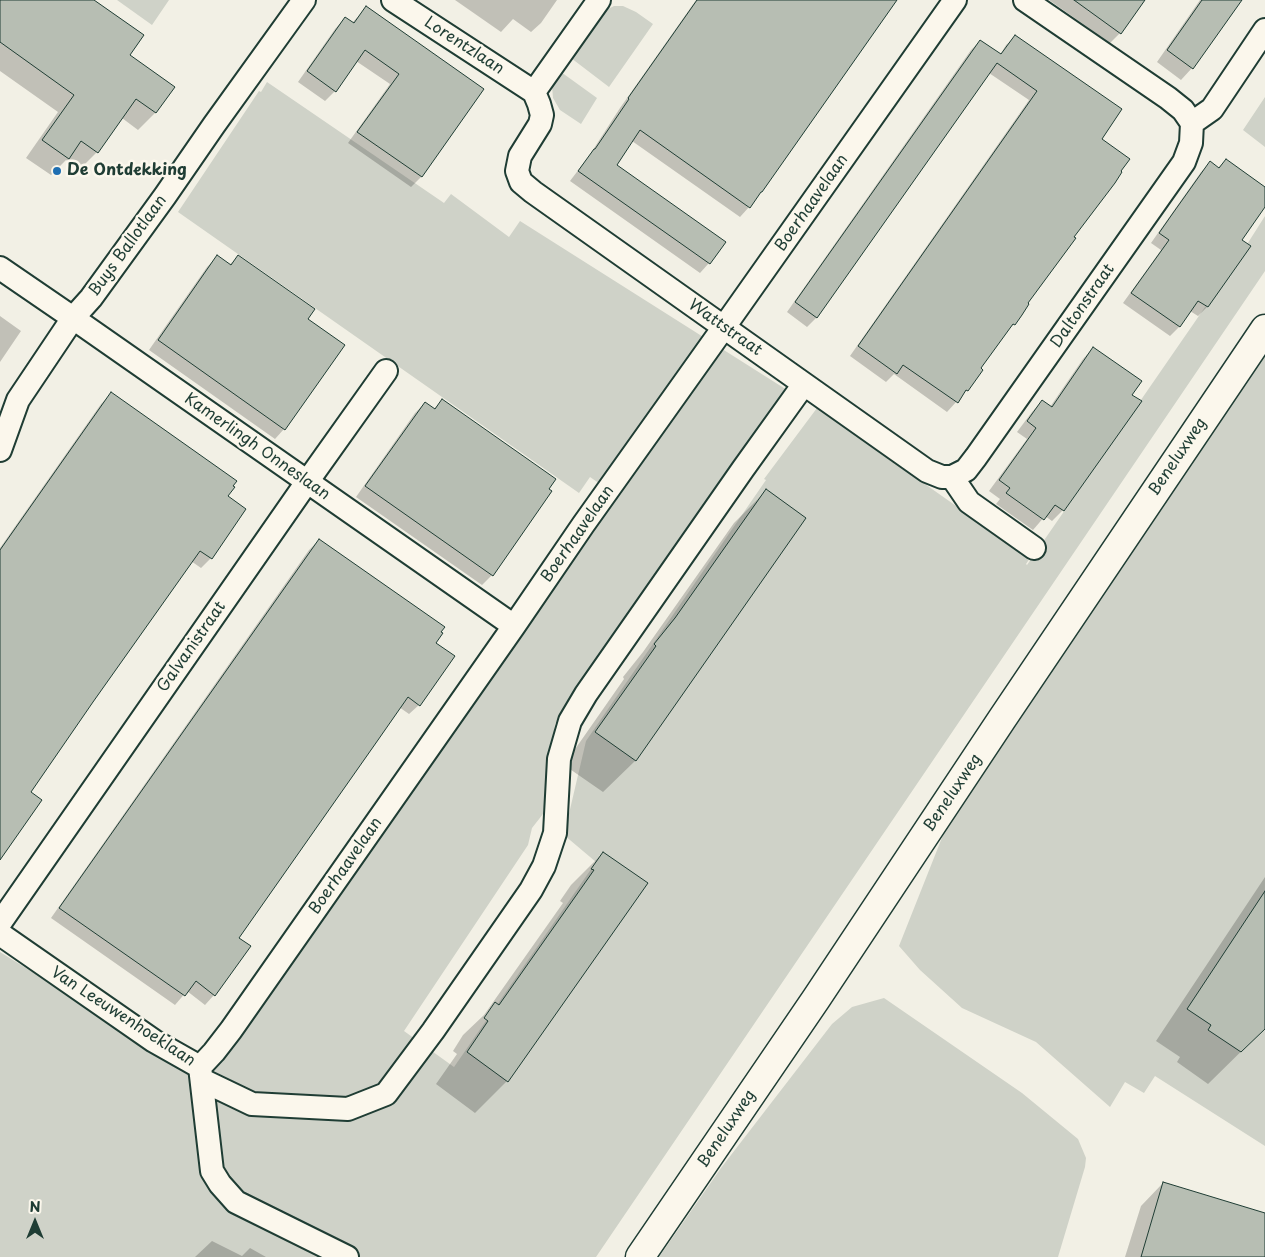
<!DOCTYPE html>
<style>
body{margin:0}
#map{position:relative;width:1265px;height:1257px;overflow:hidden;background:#f2f0e5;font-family:"Playpen Sans",sans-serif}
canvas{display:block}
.north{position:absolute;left:10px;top:1197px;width:50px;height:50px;-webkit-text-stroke:4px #fbf7ec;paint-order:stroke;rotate:0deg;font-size:14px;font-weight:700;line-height:20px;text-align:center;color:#1f3d34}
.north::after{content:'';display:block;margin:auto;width:18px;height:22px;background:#1f3d34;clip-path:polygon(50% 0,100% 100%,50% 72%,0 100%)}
</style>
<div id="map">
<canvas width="1265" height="1257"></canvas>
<div class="north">N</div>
</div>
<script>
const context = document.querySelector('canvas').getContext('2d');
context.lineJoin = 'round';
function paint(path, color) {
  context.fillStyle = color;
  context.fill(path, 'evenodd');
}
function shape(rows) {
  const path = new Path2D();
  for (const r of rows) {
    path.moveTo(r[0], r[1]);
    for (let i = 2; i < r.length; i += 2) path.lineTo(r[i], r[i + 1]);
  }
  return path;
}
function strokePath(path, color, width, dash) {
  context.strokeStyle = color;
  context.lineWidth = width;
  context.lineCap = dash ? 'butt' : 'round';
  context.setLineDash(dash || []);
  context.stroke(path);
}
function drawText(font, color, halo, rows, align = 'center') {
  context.font = font + ' "Playpen Sans",sans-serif';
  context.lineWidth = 5;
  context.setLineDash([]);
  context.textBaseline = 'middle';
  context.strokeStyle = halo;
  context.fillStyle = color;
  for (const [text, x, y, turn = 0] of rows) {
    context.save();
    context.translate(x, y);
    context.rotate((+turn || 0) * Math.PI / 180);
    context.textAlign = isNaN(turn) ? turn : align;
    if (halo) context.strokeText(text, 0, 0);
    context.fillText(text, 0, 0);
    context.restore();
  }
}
paint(shape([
 [117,0,169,0,152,25],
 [614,6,623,6,636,12,653,24,609,87,571,58,604,11],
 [561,72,597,98,581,124,560,110,553,98,552,86],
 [267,82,444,203,451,194,509,237,520,221,787,390,555,724,543,814,532,828,528,845,404,1031,454,1067,596,862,564,835,586,741,766,480,764,479,817,408,1030,558,1026,564,1027,565,1232,268,1265,216,1265,271,596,1257,0,1257,0,952,201,1076,234,1047,603,486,590,477,579,493,178,212,259,91,261,92],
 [1265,97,1265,147,1243,130],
 [1265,352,1265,1146,1155,1076,1144,1093,1125,1082,1110,1107,1036,1042,962,1008,920,970,899,946,949,820],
 [884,998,1022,1093,1078,1139,1086,1158,1085,1167,1058,1257,659,1257,721,1168,832,1024,852,1007]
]), '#cfd2c8');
paint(shape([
 [0,0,92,0,128,55,174,87,155,113,138,130,122,118,97,152,80,169,66,160,51,175,26,158,58,112,0,71],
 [455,0,557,0,541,23,531,32,513,19,501,32],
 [696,0,896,0,749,207,740,217,632,141,615,165,709,263,700,273,570,181,589,156,620,108],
 [1049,0,1143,0,1120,33,1110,43],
 [1200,0,1240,0,1192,68,1181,80,1157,62],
 [366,8,482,90,421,177,411,187,348,143,390,84,356,61,335,91,325,101,298,82,335,29,345,18,352,23],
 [1016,36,1100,139,1026,303,1028,304,1014,324,1005,333,980,368,967,390,947,412,894,374,886,382,850,356,1029,100,989,73,816,318,807,327,787,312,971,50,980,41,1000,55,1006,45],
 [1226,160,1265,188,1265,204,1240,240,1249,247,1207,307,1198,316,1190,311,1179,327,1170,336,1123,303,1161,250,1151,243,1201,172,1210,163,1218,168],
 [217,257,229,265,238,257,306,319,284,429,275,439,149,350,207,267],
 [0,316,21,331,0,362],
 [1093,348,1131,395,1140,401,1063,510,1052,521,1045,516,1033,530,996,504,1000,499,989,491,1027,439,1017,432,1032,412,1042,401,1050,407,1083,359],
 [111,394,226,497,245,510,211,558,201,568,191,561,29,792,0,855,0,548,101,404],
 [442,400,551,492,492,575,482,585,356,497,415,413,425,403,434,409],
 [766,491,805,518,635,761,603,792,564,765,624,679,623,677,643,652,734,523],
 [319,540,419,705,409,714,399,707,237,938,214,995,205,1005,187,991,175,1005,51,918,309,550],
 [603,853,507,1081,475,1113,436,1084,457,1054,453,1051,463,1035,484,1015,563,903,560,901,571,885],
 [1265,877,1265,1028,1208,1084,1177,1062,1180,1057,1156,1041],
 [1163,1183,1265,1214,1265,1257,1125,1257,1141,1206],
 [212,1241,242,1256,250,1248,266,1257,195,1257]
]), '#0003');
const building = shape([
 [0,0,94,0,144,35,130,55,175,87,156,113,136,99,98,153,81,141,69,159,42,140,74,95,0,42,0,0],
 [697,0,897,0,762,192,761,192,750,208,640,130,617,165,726,242,710,264,578,171,594,149,595,149,629,99,628,98,697,0],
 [1074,0,1145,0,1121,34,1074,0],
 [1202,0,1242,0,1193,69,1167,50,1202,0],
 [366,6,484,89,422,177,357,132,399,74,365,50,336,92,307,71,345,17,354,23,366,6],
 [1015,35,1122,109,1102,139,1130,159,1121,171,1122,172,1115,183,1074,237,1076,238,1028,303,1029,304,1022,315,1015,325,1013,324,981,368,983,370,968,391,966,390,958,403,903,365,897,374,858,346,1037,91,997,63,817,318,795,302,980,40,1001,54,1015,35],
 [1226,159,1265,187,1265,207,1242,240,1251,246,1208,307,1198,301,1180,327,1131,293,1169,240,1159,233,1173,213,1210,161,1219,168,1226,159],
 [217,255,231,265,238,255,315,309,308,319,345,345,285,430,158,340,217,255],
 [1093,347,1142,381,1132,395,1142,401,1064,511,1055,505,1044,520,1006,493,1010,488,999,480,1036,428,1027,421,1042,400,1052,407,1093,347],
 [111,392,237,481,233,486,235,487,228,496,246,509,212,559,200,551,93,702,31,792,42,800,0,860,0,550,111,392],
 [442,399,556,479,549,489,552,491,493,576,365,486,425,402,435,409,442,399],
 [766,489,806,518,636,761,595,732,656,646,654,644,675,618,766,489],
 [319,539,445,627,441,632,443,633,436,643,455,656,420,706,408,697,378,740,239,938,251,946,215,996,196,981,185,996,59,908,319,539],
 [603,852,648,883,508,1082,467,1052,488,1021,484,1018,495,1002,499,1005,594,870,591,869,603,852],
 [1265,891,1265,1029,1241,1052,1208,1030,1211,1025,1187,1009,1265,891],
 [1163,1182,1265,1213,1265,1257,1141,1257,1163,1182]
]);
paint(building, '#b7beb3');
strokePath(building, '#1f3d34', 1);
const minor = shape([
 [393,0,534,92],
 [599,0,534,92,539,104,542,115,540,124,520,156,517,171,521,182,533,192,804,384,927,471,942,477,952,477,966,470,976,457,1184,162,1191,143,1192,123,1212,109,1265,30],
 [1025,0,1168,98,1183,110,1192,123],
 [0,268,73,318,514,626],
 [0,450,18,400,73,318,91,298,165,196,214,125,304,0],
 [952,477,969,502,1034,548],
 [0,923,307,482,386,371],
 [0,934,154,1041,200,1067,212,1171,220,1184,236,1202,347,1257],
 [200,1067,214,1052,231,1030,514,626,583,525,724,327,955,0],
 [202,1080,252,1104,348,1109,386,1094,433,1031,531,890,544,866,555,833,559,759,570,721,586,694,743,469,804,384]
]);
const secondary = shape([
 [640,1257,816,999,1002,719,1265,329]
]);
strokePath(minor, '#1f3d34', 26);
strokePath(secondary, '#1f3d34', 31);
strokePath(minor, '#fbf7ec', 22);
strokePath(secondary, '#fbf7ec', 28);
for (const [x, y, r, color] of [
 [57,171,5,"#1f6fb2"]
]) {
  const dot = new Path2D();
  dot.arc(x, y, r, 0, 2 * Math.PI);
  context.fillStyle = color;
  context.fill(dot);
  strokePath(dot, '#fbf7ec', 2);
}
drawText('16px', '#1f3d34', '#fbf7ec', [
 ["Lorentzlaan",464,46,33],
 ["Boerhaavelaan",812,203,-55],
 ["Buys Ballotlaan",128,246,-54],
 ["Daltonstraat",1083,306,-55],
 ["Wattstraat",725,328,35],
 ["Kamerlingh Onneslaan",257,447,35],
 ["Beneluxweg",1178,457,-56],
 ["Boerhaavelaan",578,534,-55],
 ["Galvanistraat",192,647,-55],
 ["Beneluxweg",953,793,-56],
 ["Boerhaavelaan",346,866,-55],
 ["Van Leeuwenhoeklaan",123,1017,33],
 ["Beneluxweg",727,1129,-56]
]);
drawText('bold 16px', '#1f3d34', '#fbf7ec', [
 ["De Ontdekking",67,171]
], 'left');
</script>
